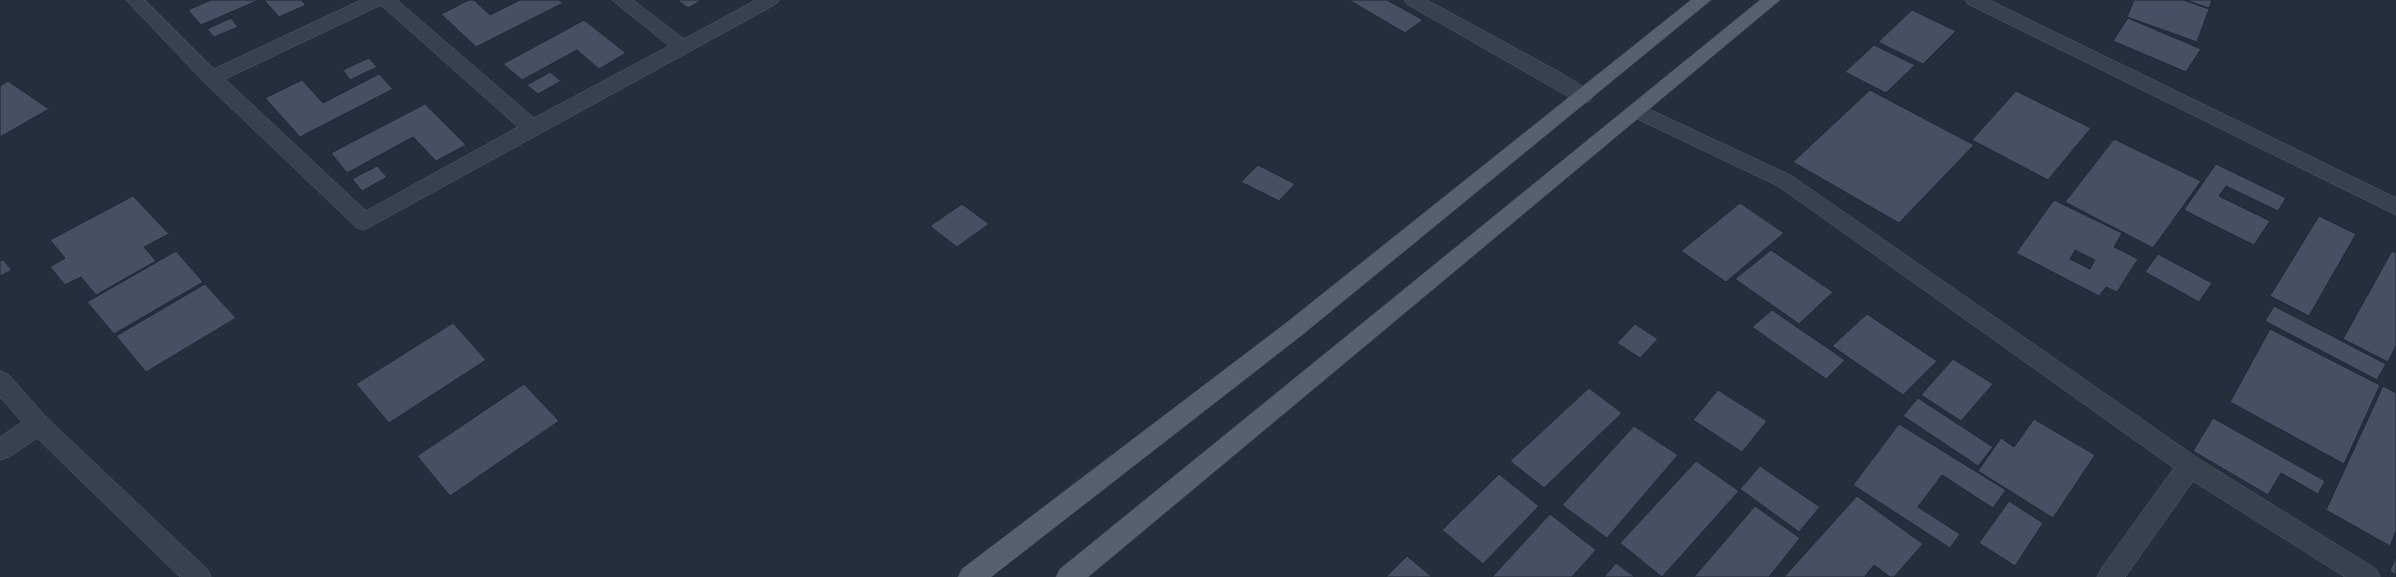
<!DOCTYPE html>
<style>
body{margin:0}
canvas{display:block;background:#242f3e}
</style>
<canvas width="2396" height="577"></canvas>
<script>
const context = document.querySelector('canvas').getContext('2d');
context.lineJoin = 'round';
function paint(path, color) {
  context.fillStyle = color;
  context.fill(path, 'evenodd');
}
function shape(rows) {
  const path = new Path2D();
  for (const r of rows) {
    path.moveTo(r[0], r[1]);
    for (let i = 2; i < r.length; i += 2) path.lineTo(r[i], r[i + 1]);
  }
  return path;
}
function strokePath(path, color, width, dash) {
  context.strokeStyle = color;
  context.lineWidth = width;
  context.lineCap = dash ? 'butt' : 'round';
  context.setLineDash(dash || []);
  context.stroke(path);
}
const building = shape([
 [211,0,259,0,201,25,188,10,211,0],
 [264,0,301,0,306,5,279,17,264,0],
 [469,0,474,0,490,15,520,0,559,0,563,3,476,47,441,14,469,0],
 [677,0,702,0,688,8,677,0],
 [1349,0,1387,0,1423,20,1405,33,1349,0],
 [2134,0,2184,0,2209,9,2197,42,2127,17,2134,0],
 [2185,0,2212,0,2209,8,2185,0],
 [1912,10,1956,31,1923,64,1878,42,1912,10],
 [231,18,238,27,214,37,207,29,231,18],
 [2128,18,2201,49,2186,72,2113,41,2128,18],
 [584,20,626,53,599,69,577,50,522,80,503,64,584,20],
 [1874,45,1915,65,1886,93,1845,72,1874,45],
 [369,58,377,67,350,80,343,70,369,58],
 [550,72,561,81,538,94,527,85,550,72],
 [379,74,393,89,300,137,265,98,302,80,323,103,379,74],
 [8,81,49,109,0,137,0,86,8,81],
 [1870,90,1974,145,1899,223,1793,162,1870,90],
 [2016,91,2091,128,2048,180,1972,140,2016,91],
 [425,104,466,145,436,161,413,137,347,173,331,153,425,104],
 [2114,139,2201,181,2153,248,2065,202,2114,139],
 [2216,164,2286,198,2278,211,2226,186,2219,196,2270,221,2254,245,2184,210,2216,164],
 [1258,165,1295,184,1279,201,1241,182,1258,165],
 [377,166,387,177,362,191,352,179,377,166],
 [133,196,169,234,144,247,156,261,96,295,81,277,65,285,50,267,65,258,50,240,133,196],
 [2054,200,2122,233,2114,247,2138,259,2117,292,2106,287,2099,296,2016,253,2054,200],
 [2075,250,2095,260,2090,269,2070,259,2075,250],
 [1740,203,1784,233,1726,282,1681,251,1740,203],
 [962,204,989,224,957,247,930,226,962,204],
 [2319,216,2356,234,2309,316,2270,296,2319,216],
 [1771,250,1833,292,1799,324,1735,279,1771,250],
 [176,251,203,282,114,334,87,302,176,251],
 [2392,251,2396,253,2396,346,2388,362,2343,339,2392,251],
 [2158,254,2212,283,2199,302,2145,272,2158,254],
 [3,260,12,270,0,276,0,261,3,260],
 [205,284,236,318,146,372,116,336,205,284],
 [2274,306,2386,364,2377,380,2265,321,2274,306],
 [1772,310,1845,360,1826,379,1752,327,1772,310],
 [1867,314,1937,361,1903,395,1832,346,1867,314],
 [453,323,486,360,389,423,356,384,453,323],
 [1635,324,1658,339,1640,358,1617,343,1635,324],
 [2270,329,2380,385,2344,464,2230,402,2270,329],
 [1953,359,1993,384,1961,421,1921,395,1953,359],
 [524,384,559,421,450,496,417,456,524,384],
 [2383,386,2396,393,2396,531,2390,546,2326,510,2383,386],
 [1589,388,1622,413,1544,488,1510,461,1589,388],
 [1718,390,1767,421,1742,452,1693,420,1718,390],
 [1918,398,1993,447,1978,466,1903,416,1918,398],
 [2213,418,2325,481,2318,494,2281,473,2268,495,2193,451,2213,418],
 [2034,419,2095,455,2053,518,1978,471,2001,438,2014,447,2034,419],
 [1899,424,2006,490,1993,508,1942,475,1918,507,1960,534,1950,548,1853,485,1899,424],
 [1634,426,1678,455,1607,538,1562,505,1634,426],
 [1696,461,1739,491,1662,577,1620,543,1696,461],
 [1760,466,1820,507,1799,532,1740,489,1760,466],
 [1499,474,1539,506,1483,564,1442,530,1499,474],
 [1857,496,1923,544,1894,577,1890,577,1874,565,1865,576,1866,577,1784,577,1857,496],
 [2009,501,2043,523,2015,566,1979,543,2009,501],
 [1755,506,1800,538,1769,577,1694,577,1755,506],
 [1550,514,1596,550,1572,577,1492,577,1550,514],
 [1407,556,1432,577,1386,577,1407,556],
 [2396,556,2396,575,2390,571,2396,556],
 [1616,563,1635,577,1604,577,1616,563]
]);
paint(building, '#455162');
strokePath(building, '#1f2835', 1);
const minor = shape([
 [126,0,145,0,214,69,361,0,397,0,534,118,669,46,612,0,633,0,684,39,756,0,779,0,776,4,364,230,357,228,205,83,126,0],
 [381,5,518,127,366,211,225,79,381,5],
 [1404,0,1427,0,1561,73,1590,91,1593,96,1590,101,1583,103,1576,101,1407,4,1404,0],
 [1965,0,1989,0,2396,198,2396,215,1968,4,1965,0],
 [1638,104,1792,176,2199,459,2376,569,2380,577,2345,577,2193,481,2125,577,2097,577,2101,569,2174,468,1778,186,1631,116,1628,111,1631,106,1638,104],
 [0,371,8,374,46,417,207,569,211,577,180,577,37,438,9,457,0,460,0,437,22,422,0,397,0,371]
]);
const major = shape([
 [1691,0,1711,0,1302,335,991,577,958,577,962,569,1286,323,1691,0],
 [1760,0,1780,0,1088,577,1056,577,1060,569,1760,0]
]);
strokePath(minor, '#565f6c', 1);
strokePath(major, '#414a57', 1);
paint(minor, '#38414e');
paint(major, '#56606e');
</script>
